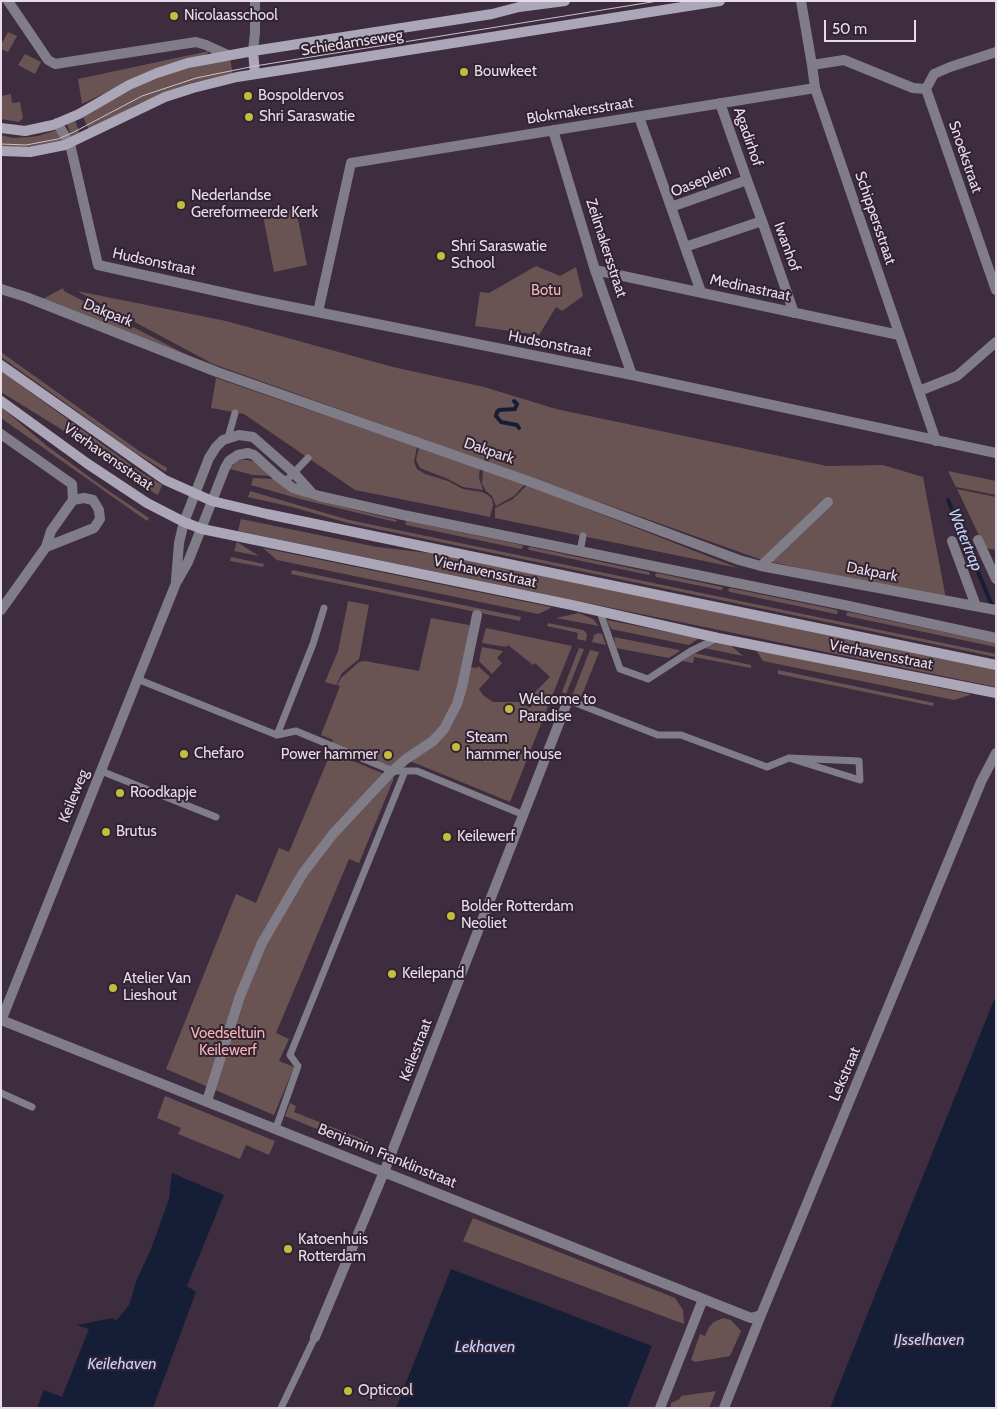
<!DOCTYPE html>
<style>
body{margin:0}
#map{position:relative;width:997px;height:1409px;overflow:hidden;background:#3d2d3e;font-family:Cabin,sans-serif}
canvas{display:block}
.frame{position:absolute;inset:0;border:2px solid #e7dde8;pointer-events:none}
.scale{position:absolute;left:824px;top:20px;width:92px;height:22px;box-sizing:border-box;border:2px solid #e7dde8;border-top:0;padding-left:6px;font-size:15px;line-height:18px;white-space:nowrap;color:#e7dde8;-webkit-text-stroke:4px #322333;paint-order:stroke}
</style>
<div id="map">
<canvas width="997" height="1409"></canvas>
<div class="frame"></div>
<div class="scale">50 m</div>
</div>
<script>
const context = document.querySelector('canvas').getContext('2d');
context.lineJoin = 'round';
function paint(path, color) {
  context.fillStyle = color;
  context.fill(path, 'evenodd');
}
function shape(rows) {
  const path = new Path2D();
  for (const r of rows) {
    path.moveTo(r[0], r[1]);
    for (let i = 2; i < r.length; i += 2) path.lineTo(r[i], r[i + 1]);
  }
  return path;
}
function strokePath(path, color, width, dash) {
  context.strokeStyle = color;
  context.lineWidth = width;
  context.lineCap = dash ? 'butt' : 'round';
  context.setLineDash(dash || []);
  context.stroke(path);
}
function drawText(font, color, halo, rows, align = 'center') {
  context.font = font + ' Cabin,sans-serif';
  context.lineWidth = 4;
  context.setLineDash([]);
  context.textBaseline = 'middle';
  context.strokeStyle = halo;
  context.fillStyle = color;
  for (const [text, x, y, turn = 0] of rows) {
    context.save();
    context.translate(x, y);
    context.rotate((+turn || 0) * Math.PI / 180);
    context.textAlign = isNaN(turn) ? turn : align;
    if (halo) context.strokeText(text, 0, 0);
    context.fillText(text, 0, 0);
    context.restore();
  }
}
paint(shape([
 [8,32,17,36,8,52,1,49,1,45],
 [209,51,207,54,127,82,82,104,78,79],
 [25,54,41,62,35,74,18,65],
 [230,58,233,75,194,82,174,89,138,104,89,130,83,117,126,91,172,72],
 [11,94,12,103,20,102,23,118,19,122,1,119,1,96],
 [75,120,80,135,72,138,67,124],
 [57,130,63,141,39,147,1,148,1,135,13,138,29,137,38,136],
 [296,209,307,265,274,272,263,216],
 [536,266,560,276,576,267,583,296,562,311,556,307,539,335,475,326,480,292,489,293],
 [63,288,64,291,210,367,39,301],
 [77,291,226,321,393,367,484,387,556,409,827,466,883,465,923,477,946,599,762,560,675,529,213,364],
 [1,352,142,453,167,468,166,472,130,449,1,357],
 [1,371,142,473,162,485,158,495,134,481,61,429,1,392],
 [216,378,417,447,414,462,417,469,425,474,448,481,463,489,482,492,488,495,492,499,493,505,490,517,355,490,244,414,211,408],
 [1,407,47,446,103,487,149,518,147,521,1,418],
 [419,447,480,468,479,478,483,490,463,487,448,479,420,468,416,460],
 [241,460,248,460,255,462,271,476,253,475,230,469,236,462],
 [483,469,525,484,514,496,496,506,492,496,486,491,482,484],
 [948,471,996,481,996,495,956,487],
 [253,478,274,479,291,491,311,499,397,520,396,522,300,499,251,485],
 [527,485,738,568,495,518,495,508,513,499],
 [957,489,996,497,996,550,985,548],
 [250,491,349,520,996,654,996,657,348,523,292,507,248,497],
 [241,519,377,547,437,554,996,670,996,687,238,531],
 [407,521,522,545,523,547,521,549,406,525,405,523],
 [237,542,259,556,234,551],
 [530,547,649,572,650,574,649,575,529,550,528,548],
 [263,548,551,607,551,608,538,614,277,560],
 [231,557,264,564,263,567,230,561],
 [292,570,521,617,520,621,291,574],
 [657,573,722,587,723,589,721,590,656,577,655,575],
 [730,588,837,610,838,613,836,614,730,592,728,590],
 [348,601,369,605,359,659,342,673,336,685,325,682,338,651],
 [848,612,996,643,996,647,847,616,846,614],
 [579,613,593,619,599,626,556,618],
 [431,618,469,625,469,629,471,630,457,695,437,733,392,767,332,743,333,740,321,735,340,686,337,685,341,678,359,662,365,661,419,671],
 [607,620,698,638,698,639,689,645,611,629],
 [548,623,583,630,587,634,586,641,577,639,578,633,547,626],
 [486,628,572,646,510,802,410,761,435,744,470,667,477,668,478,666,490,677,479,689,483,695,493,702,519,702,530,708,539,697,534,693,550,677,535,663,533,665,508,645,506,647,482,643],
 [598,633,602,634,606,645,592,642,594,635],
 [614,637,679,650,680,651,669,658,616,648],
 [718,643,729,644,743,656,704,648],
 [482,647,503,651,497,658,502,663,492,674,479,661],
 [579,648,584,649,566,694,562,692],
 [590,650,599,652,580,700,572,696],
 [756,650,970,694,970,695,954,700,763,661],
 [694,653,751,665,751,668,694,657,693,663,682,661],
 [778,670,934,703,933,706,778,674],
 [331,752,394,778,359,863,349,859,276,1033,289,1039,279,1061,294,1067,274,1115,166,1069,236,894,256,903,279,848,289,852],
 [165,1096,275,1141,269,1155,246,1145,240,1159,178,1134,181,1128,157,1118],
 [290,1103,296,1106,294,1112,367,1141,364,1148,285,1116],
 [473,1218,675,1298,683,1310,684,1324,463,1241],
 [723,1318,731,1320,741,1331,730,1356,695,1362,691,1360,700,1334,705,1336,709,1327,714,1322],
 [716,1391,709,1408,671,1408,671,1403,680,1399,681,1396]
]), '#6a5453');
paint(shape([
 [996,995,996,1408,830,1408,875,1295],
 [172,1173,224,1195,187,1286,196,1292,153,1408,37,1408,44,1390,62,1397,89,1329,77,1325,113,1318,116,1321,129,1305,137,1279,151,1249,169,1199],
 [451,1269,652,1346,627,1408,396,1408]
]), '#161e37');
strokePath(shape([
 [514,401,517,404,515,409,499,410,497,412,496,416,501,422,517,425,519,428],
 [948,500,993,608]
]), '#161e37', 4);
strokePath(shape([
 [228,438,235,413],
 [285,482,308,458],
 [580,551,583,536],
 [600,612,620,669,648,679,691,651,718,638],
 [137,679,277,735,313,644,324,608],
 [568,700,658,735,681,735,767,767,789,758,860,780,859,761,789,758],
 [277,735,296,731,393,771,417,771,524,815],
 [101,771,216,817],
 [1,1093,32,1107],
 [276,1128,298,1066,290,1055,405,771],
 [281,1408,315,1337]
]), '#807d88', 7);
strokePath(shape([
 [8,1,48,60,55,64,196,42,206,45,228,55],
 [801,1,812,65,815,88,936,441],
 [253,51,255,33,255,1],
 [812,65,844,60,913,88,926,89],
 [926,89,996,290],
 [926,89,934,74,950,67,996,52],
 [720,103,747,180],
 [639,117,671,207],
 [57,123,70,144,98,265,257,300,632,375,996,453],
 [553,130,595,270,632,375],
 [762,221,794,313],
 [685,247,762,221,747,180,671,207,685,247,701,292],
 [595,270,899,335],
 [1,289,26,297,217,372,528,481,739,560,761,566,996,610],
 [318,312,351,163,815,88],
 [919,391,957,376,996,342],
 [1,434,72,484,73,500],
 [978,540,996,579],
 [952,541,976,606],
 [761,566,828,502],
 [176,580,179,543,184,522,209,458,216,447,223,440,239,435,253,437,294,473,312,493],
 [1,610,46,547,51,531,73,500,84,498,93,500,99,510,100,519,94,528,46,547],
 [1,1020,751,1318,761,1315],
 [1,1021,176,583,188,562,225,468,229,461,238,455,248,453,254,455,277,476,293,488,319,496,403,515,844,605,996,638],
 [207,1101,240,996,262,943,303,873,333,834,389,774,406,759,433,741,444,729,457,704,462,687,477,615],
 [315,1337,384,1172,568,700],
 [660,1408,703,1299],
 [724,1408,761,1315,981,782,996,753]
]), '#807d88', 10);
strokePath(shape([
 [253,51,255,74],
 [1,128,25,131,53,125,79,114,129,85,157,73,188,63,253,51,492,14,519,7,565,1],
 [1,151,30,152,65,145,165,97,193,88,237,77,720,1],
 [1,365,165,480,212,501,267,514,996,665],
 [1,401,88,464,147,503,184,522,202,529,572,605,718,638,996,693]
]), '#aba7b8', 10);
strokePath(shape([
 [1,144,26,145,58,139,74,132,142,96,196,78,255,66,658,1]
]), '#cbc0cc', 1);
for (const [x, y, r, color] of [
 [174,16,5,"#c2bd3f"],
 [464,72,5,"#c2bd3f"],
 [248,96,5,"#c2bd3f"],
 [249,117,5,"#c2bd3f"],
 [181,205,5,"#c2bd3f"],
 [441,256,5,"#c2bd3f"],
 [509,709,5,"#c2bd3f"],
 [456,747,5,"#c2bd3f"],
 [184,754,5,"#c2bd3f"],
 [388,755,5,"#c2bd3f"],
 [120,793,5,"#c2bd3f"],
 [106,832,5,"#c2bd3f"],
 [447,837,5,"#c2bd3f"],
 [451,916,5,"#c2bd3f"],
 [392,974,5,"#c2bd3f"],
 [113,988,5,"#c2bd3f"],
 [288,1249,5,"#c2bd3f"],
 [348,1391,5,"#c2bd3f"]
]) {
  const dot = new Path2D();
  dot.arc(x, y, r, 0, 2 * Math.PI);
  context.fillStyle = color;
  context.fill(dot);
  strokePath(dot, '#322333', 2);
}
drawText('15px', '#e7dde8', '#322333', [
 ["Nicolaasschool",184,16],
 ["Bouwkeet",474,72],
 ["Bospoldervos",258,96],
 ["Shri Saraswatie",259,117],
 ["Nederlandse",191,196],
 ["Gereformeerde Kerk",191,213],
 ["Shri Saraswatie",451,247],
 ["School",451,264],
 ["Welcome to",519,700],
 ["Paradise",519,717],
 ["Steam",466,738],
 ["hammer house",466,755],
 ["Chefaro",194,754],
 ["Power hammer",378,755,"right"],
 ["Roodkapje",130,793],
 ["Brutus",116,832],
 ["Keilewerf",457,837],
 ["Bolder Rotterdam",461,907],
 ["Neoliet",461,924],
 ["Keilepand",402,974],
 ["Atelier Van",123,979],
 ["Lieshout",123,996],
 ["Katoenhuis",298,1240],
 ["Rotterdam",298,1257],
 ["Opticool",358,1391]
], 'left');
drawText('15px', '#e7dde8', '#322333', [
 ["Schiedamseweg",352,43,-9],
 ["Blokmakersstraat",580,111,-9],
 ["Agadirhof",748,137,71],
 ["Snoekstraat",965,157,71],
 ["Oaseplein",701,181,-22],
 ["Schippersstraat",875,218,71],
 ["Iwanhof",787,247,70],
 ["Zeilmakersstraat",606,248,72],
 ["Hudsonstraat",154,262,12],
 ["Medinastraat",750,288,12],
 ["Dakpark",108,313,22],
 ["Hudsonstraat",550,344,11],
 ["Dakpark",489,451,19],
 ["Vierhavensstraat",108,457,35],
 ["Vierhavensstraat",485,572,12],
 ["Dakpark",872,572,11],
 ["Vierhavensstraat",881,655,11],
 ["Keileweg",74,796,-68],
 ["Keilestraat",416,1050,-69],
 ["Lekstraat",845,1074,-67],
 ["Benjamin Franklinstraat",387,1156,22]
]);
drawText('15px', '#f8b5b2', '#322333', [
 ["Botu",546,291],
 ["Voedseltuin",228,1034],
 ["Keilewerf",228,1051]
]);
drawText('italic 16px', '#c3d4ff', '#322333', [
 ["Watertrap",965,540,68],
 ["IJsselhaven",929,1340],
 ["Lekhaven",485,1347],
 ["Keilehaven",122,1364]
]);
</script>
